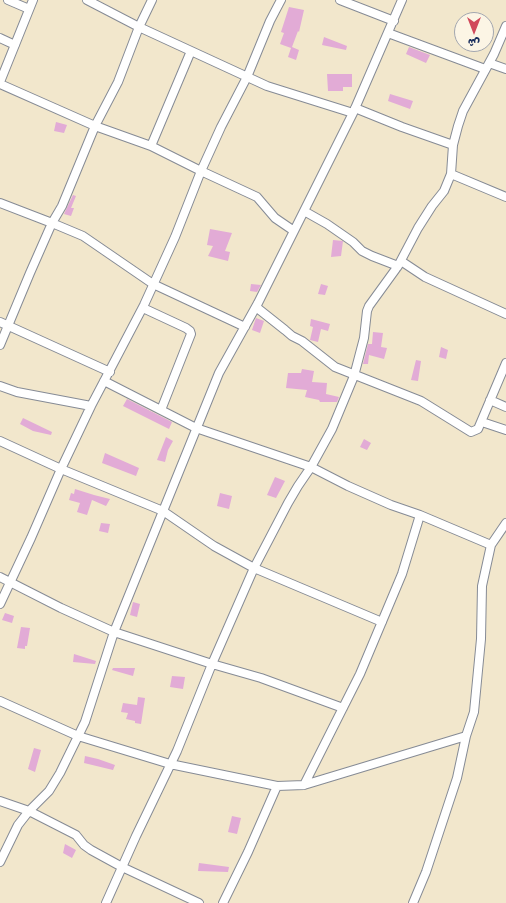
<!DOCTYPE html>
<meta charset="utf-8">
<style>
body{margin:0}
#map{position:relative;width:506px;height:903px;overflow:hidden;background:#f2e7cc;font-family:Mali,"Playpen Sans Arabic",sans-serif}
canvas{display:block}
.north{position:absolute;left:454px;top:12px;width:40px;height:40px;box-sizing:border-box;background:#fcf5e5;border:1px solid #a2a6af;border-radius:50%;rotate:180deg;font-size:11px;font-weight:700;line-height:16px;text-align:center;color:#1b2f5e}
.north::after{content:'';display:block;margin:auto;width:14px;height:18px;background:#d1495b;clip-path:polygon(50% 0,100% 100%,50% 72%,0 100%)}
</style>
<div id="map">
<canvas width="506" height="903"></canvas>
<div class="north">ش</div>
</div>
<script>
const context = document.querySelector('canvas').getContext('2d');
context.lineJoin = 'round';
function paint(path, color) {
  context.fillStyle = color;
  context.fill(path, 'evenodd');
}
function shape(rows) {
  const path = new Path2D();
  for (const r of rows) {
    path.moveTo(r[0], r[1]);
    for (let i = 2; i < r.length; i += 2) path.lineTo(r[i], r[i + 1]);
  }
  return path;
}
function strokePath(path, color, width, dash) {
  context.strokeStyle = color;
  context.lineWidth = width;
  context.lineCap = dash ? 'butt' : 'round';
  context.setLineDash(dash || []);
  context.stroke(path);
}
paint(shape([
 [289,7,304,10,299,32,298,31,292,47,299,50,296,60,288,57,291,48,280,44,284,33,281,32],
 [324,37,347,46,346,50,322,45],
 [409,47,430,55,426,63,406,54],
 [327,74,352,74,352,87,343,87,343,91,328,91],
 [390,94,413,101,410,109,388,101],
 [56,122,67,125,64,133,54,131],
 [73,195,76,196,71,208,74,208,71,216,64,214],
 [210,229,232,233,225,251,230,252,228,261,208,256,213,246,207,245],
 [333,240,343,241,341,256,331,257],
 [251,284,261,285,257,292,250,291],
 [321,284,328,286,325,295,318,294],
 [256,318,264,321,260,333,252,330],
 [311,319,330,324,328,331,321,329,318,342,310,340,313,327,310,326],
 [373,332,383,333,381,347,387,348,384,359,369,355,368,364,363,364,368,344,372,344],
 [441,347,448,350,446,359,439,357],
 [416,360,421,361,418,381,411,380],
 [302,369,314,371,312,382,327,383,326,394,339,397,337,402,320,402,319,400,305,397,307,390,286,388,288,373,301,373],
 [127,399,172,422,169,429,123,406],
 [23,418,52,432,51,435,33,431,20,424],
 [166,437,173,441,168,450,165,462,157,460],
 [364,439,371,443,367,450,360,447],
 [105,453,139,468,136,476,102,463],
 [275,477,285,481,276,498,267,495],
 [75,489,94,495,110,499,106,506,92,500,87,515,77,512,80,503,69,500,71,493,74,494],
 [220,493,232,496,229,509,217,506],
 [101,523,110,524,108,533,99,531],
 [133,602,140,604,137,617,130,615],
 [5,613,14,616,12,623,2,620],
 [21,627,30,628,27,646,25,646,25,649,17,648],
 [74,654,96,661,95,664,73,662],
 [113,668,135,668,133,676,112,670],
 [172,676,185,677,183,689,170,687],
 [138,697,145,698,141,724,135,723,135,721,126,719,128,713,121,712,123,703,137,705],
 [34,748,41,750,35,772,28,769],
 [85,756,98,759,115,765,113,770,84,763],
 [232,816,241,818,237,834,228,832],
 [65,844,76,850,72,858,63,853],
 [199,863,229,867,228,872,198,871]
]), '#e2abd6');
const street = shape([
 [8,0,29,9],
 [87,0,139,27,267,86,353,113],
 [340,0,394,21],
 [388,33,485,69],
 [0,38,15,45],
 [489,63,506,69],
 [0,82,33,0],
 [0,84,95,126,151,146,201,171,257,197,275,218,294,231],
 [355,108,402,127,453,145],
 [151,146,191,51],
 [451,174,506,197],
 [0,203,52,223,83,236,153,284,245,327],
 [304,211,327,224,353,242,362,251,372,256,398,266],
 [401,261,425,277,506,314],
 [256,307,285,330,292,336,302,341,335,367,421,401,471,432,478,429,506,363],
 [143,308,186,328,190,331,191,334,161,410],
 [0,322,110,372],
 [0,345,30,273,52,223,62,206,95,126,118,82,139,27,152,0],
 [104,381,196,428,311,467,348,486,391,505,420,515,491,545],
 [0,386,17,392,91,406],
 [490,400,506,407],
 [482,422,506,430],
 [0,441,61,469,163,511,214,546,254,568,382,622],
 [0,577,61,608,114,632,212,664,261,678,343,708],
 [0,604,31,538,61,469,91,406,144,305,175,237,201,171,221,127,247,77,270,21,281,0],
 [0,701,78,736,170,764,277,786,304,785,466,736],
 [304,785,360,674,402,574,420,515],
 [0,801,29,811,76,835,84,845,91,850,122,867,199,903],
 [0,862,18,825,29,811,49,791,60,773,85,722,114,632,219,373,258,303,353,113,402,0],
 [106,903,136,836,177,751,212,664,254,568,288,503,298,486,311,467,332,429,354,376,364,338,367,311,369,306,398,266,418,228,432,206,444,191,451,174,453,145,458,126,463,111,494,54,506,26],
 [223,903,248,852,277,786],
 [413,903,426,872,457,778,466,736,474,712,481,639,482,586,491,545,506,523]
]);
strokePath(street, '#868b95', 10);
strokePath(street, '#fff', 8);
</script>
